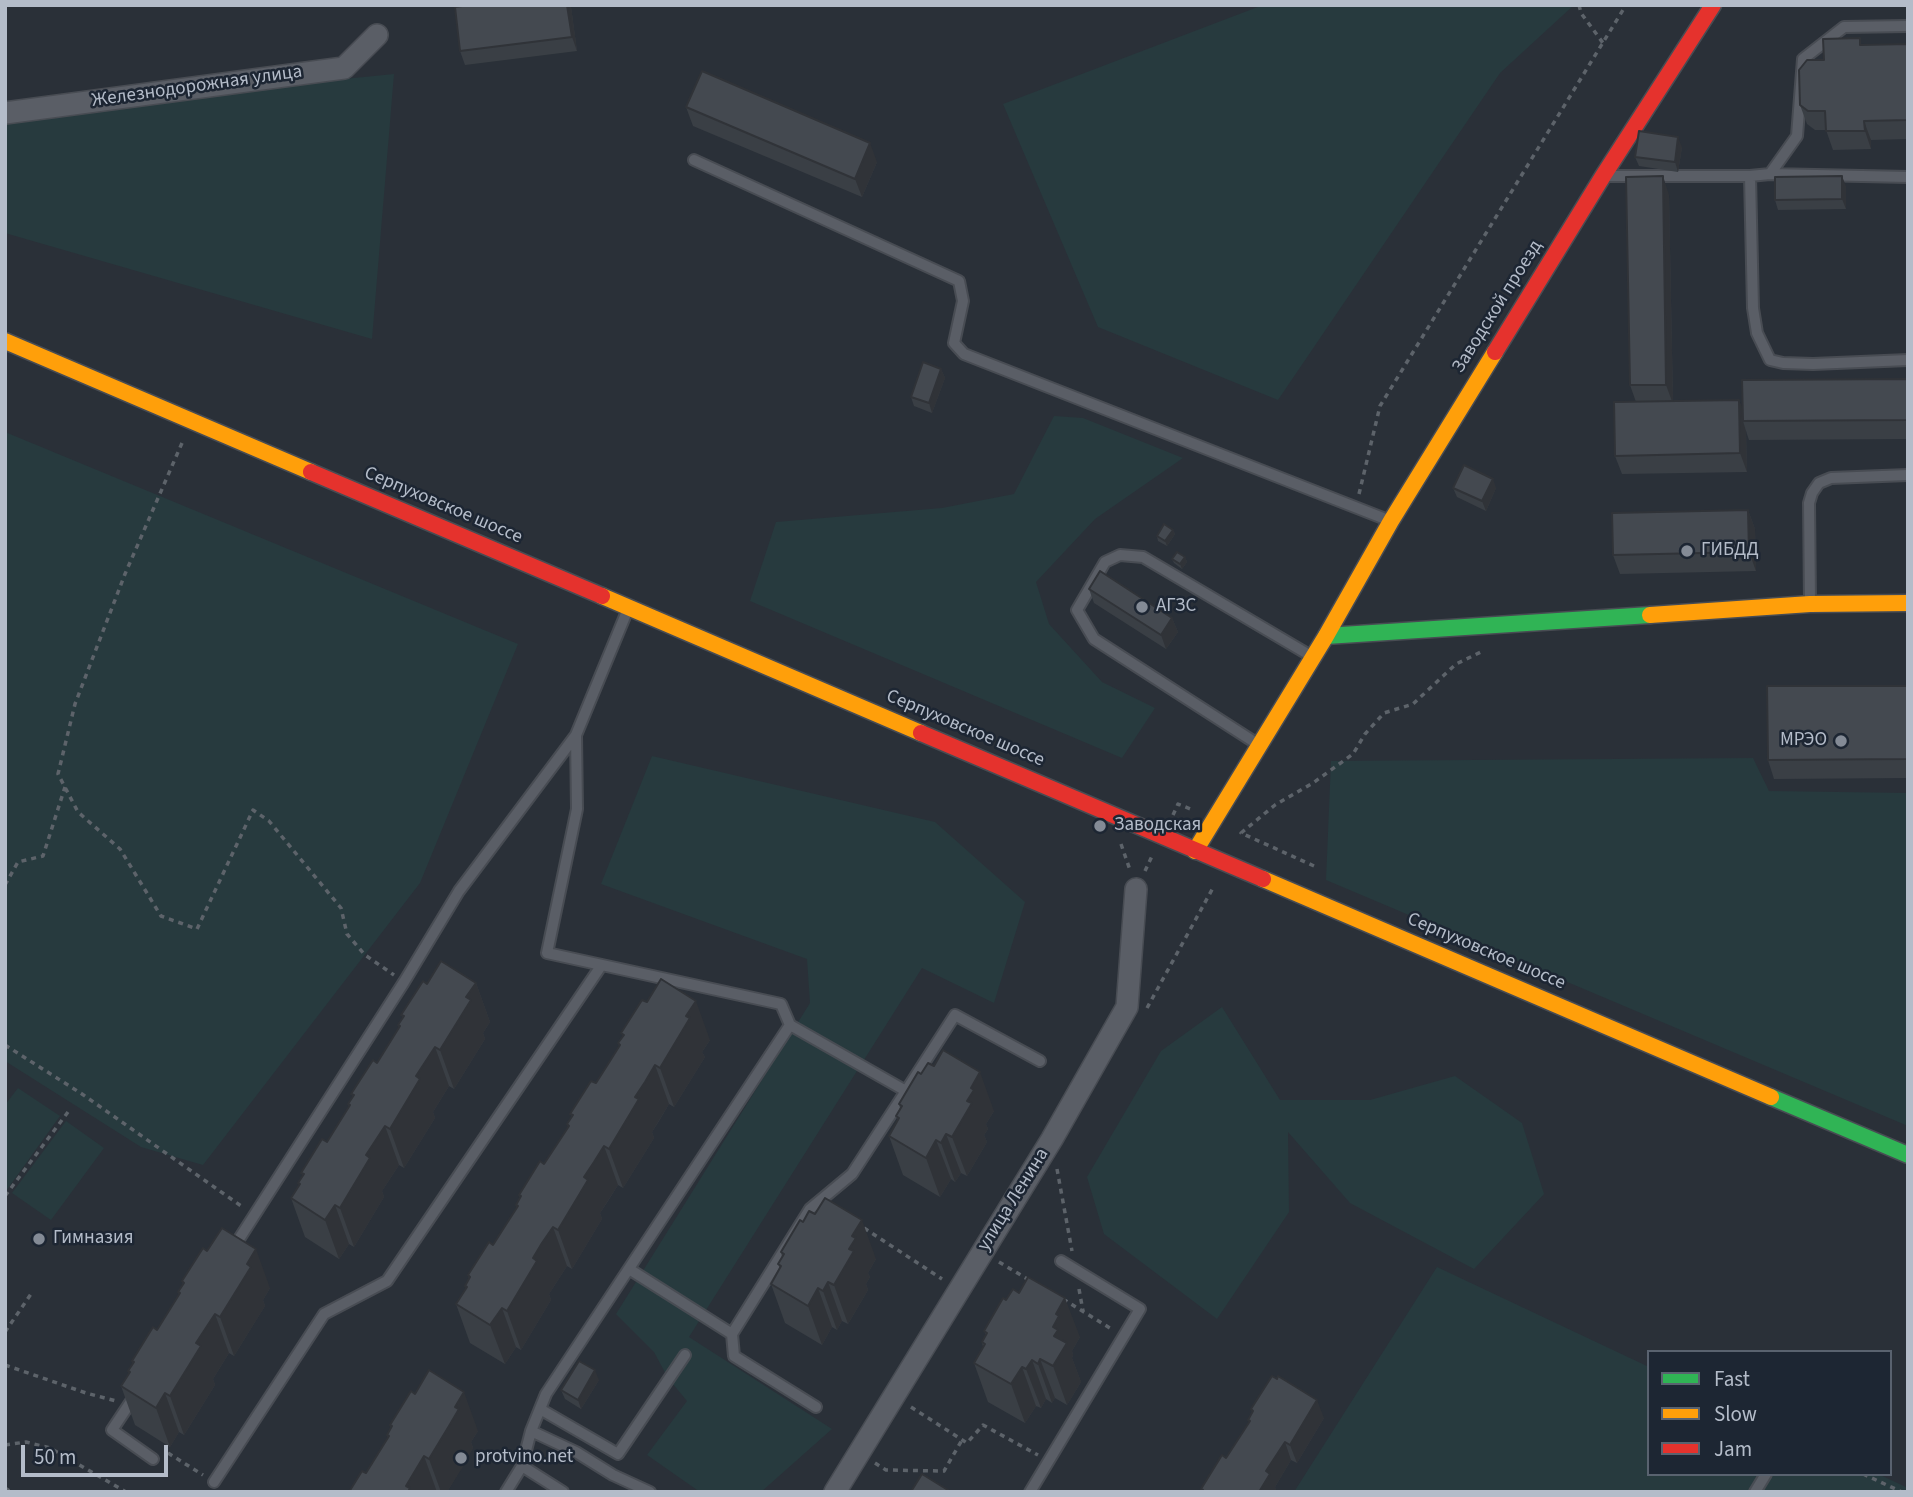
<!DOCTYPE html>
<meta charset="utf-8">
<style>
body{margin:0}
#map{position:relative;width:1913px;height:1497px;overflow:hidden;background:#2a3038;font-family:"Source Sans 3",sans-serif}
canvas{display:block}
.frame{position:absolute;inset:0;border:7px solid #b4bcc9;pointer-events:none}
.legend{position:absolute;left:1647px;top:1350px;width:245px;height:126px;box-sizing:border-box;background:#1d2633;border:2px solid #59626f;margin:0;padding:9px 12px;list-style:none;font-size:21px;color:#b4bcc9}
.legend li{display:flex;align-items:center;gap:14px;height:35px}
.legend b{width:35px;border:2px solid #59626f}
.scale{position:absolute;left:21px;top:1445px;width:147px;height:32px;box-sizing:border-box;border:4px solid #b4bcc9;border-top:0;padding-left:9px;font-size:21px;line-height:24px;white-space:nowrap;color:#b4bcc9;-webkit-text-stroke:5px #1d2633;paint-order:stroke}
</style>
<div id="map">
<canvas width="1913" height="1497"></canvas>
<div class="frame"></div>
<ul class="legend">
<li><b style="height:9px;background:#30b455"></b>Fast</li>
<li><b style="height:9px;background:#ff9f0a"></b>Slow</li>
<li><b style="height:9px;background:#e5322d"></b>Jam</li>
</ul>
<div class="scale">50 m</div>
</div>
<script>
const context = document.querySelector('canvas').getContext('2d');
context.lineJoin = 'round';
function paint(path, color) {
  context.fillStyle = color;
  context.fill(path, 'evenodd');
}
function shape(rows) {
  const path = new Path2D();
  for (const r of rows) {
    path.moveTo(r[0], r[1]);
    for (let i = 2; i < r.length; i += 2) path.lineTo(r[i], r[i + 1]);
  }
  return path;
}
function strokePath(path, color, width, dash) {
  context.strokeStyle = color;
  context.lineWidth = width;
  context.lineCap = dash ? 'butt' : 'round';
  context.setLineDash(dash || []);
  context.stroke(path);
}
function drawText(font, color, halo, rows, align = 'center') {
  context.font = font + ' "Source Sans 3",sans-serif';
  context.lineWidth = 5;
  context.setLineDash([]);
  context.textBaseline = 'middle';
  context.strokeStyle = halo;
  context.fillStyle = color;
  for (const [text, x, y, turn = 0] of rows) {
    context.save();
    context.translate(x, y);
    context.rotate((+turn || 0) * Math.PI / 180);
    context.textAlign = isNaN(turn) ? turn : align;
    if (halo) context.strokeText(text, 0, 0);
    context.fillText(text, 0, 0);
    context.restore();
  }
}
paint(shape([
 [1263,5,1574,5,1500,73,1278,400,1098,327,1003,104],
 [394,74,372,339,5,233,5,113],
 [1054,416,1083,418,1183,458,1095,519,1036,582,1049,624,1102,682,1155,708,1122,758,750,601,776,522,942,508,1014,494],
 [5,432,518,644,420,883,203,1165,141,1147,5,1061],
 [652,756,935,822,1025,902,994,1003,922,968,689,1337,832,1429,761,1492,700,1492,647,1455,687,1401,668,1378,654,1352,616,1314,810,1003,807,959,601,884],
 [1753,758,1769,791,1908,793,1908,1126,1326,880,1331,761],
 [1222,1007,1280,1100,1370,1100,1455,1076,1522,1123,1544,1194,1474,1269,1350,1203,1288,1132,1289,1212,1217,1319,1104,1234,1087,1177,1161,1051],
 [18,1088,60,1116,6,1191,5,1105],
 [66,1121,104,1148,51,1220,12,1193],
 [1437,1267,1649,1367,1649,1474,1878,1474,1908,1488,1908,1492,1294,1492]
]), '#273a3e');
const lane = shape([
 [694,160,959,281,963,301,954,343,964,354,1388,520],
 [1770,174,1908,177],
 [1606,176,1750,176,1770,174,1797,136,1803,59,1844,27,1908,26],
 [1750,176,1753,308,1757,333,1770,360,1783,363,1813,364,1908,360],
 [1810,602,1809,503,1812,493,1819,483,1831,478,1908,475],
 [1259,745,1094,639,1077,610,1105,562,1120,555,1143,557,1311,656],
 [906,1091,955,1015,1040,1061],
 [232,1250,404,982,459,891,576,735],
 [629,1269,732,1334,810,1209,852,1174,906,1091,790,1025],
 [732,1334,734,1356,816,1407],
 [136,1394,112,1430,153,1459],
 [540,1409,618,1454,685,1355],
 [531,1431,576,1452,613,1475,650,1492],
 [214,1482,324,1314,387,1281,601,966],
 [506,1492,522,1466],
 [563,1492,522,1466,531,1431,546,1394,790,1025,781,1004,547,953,577,809,576,735,628,609],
 [1030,1492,1140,1309,1061,1261],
 [1755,1492,1766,1474]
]);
const street = shape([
 [5,113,344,68,377,35],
 [835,1492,1052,1139,1127,1007,1136,889]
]);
const fast = shape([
 [1326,636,1650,615],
 [1771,1097,1908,1155]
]);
const slow = shape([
 [5,341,311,472],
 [602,596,921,733],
 [1650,615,1810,604,1908,603],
 [1195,851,1326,636,1391,521,1495,352],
 [1263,879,1771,1097]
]);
const jam = shape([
 [1495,352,1603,176,1713,5],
 [311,472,602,596],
 [921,733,1263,879]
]);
strokePath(lane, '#484c53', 14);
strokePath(street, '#484c53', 24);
strokePath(fast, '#484c53', 19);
strokePath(slow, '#484c53', 19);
strokePath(jam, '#484c53', 19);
strokePath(shape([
 [1579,5,1581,13,1603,43],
 [182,443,125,574,75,704,58,774,78,812,120,849,161,916,197,929,253,810,269,821,341,908,347,934,365,955,394,975],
 [1359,494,1380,406,1626,5],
 [1173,815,1178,804,1193,810],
 [1121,844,1130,870],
 [1314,866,1241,833,1275,805,1313,783,1353,754,1365,734,1384,713,1413,704,1456,664,1483,651],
 [1145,871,1152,856],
 [5,885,18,862,43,856,65,787],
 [1147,1008,1214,886],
 [5,1045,82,1094,244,1208],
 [1057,1169,1072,1251],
 [5,1196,68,1112],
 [864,1228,942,1279],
 [999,1262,1029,1280],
 [1079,1289,1083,1311],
 [1063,1299,1113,1330],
 [5,1332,31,1294],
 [5,1365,86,1393,116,1401],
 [911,1407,967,1443,983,1425,1038,1455],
 [5,1445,26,1442,50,1448,126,1492],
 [168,1453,203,1475],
 [875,1463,886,1470,944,1471,962,1440],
 [1863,1474,1902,1492],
 [5,1488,11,1492]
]), '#5d636a', 3.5, [5, 5]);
strokePath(lane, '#5a5e66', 10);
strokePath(street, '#5a5e66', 21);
strokePath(fast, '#30b455', 16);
strokePath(slow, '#ff9f0a', 16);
strokePath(jam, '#e5322d', 16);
paint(shape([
 [571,7,577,51,465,65,460,51],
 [1908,44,1908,139,1871,140,1871,149,1833,150,1826,130,1815,130,1807,124,1800,105,1824,60,1863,45],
 [686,107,877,162,862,197,693,126],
 [1682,147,1678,172,1639,166,1635,157],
 [1846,186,1846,209,1778,210,1775,200],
 [1669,195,1673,401,1739,400,1742,409,1908,379,1908,439,1749,440,1746,431,1747,472,1622,474,1615,456,1636,402,1630,385],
 [941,369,945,378,932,413,914,406,911,397],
 [1453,488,1496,488,1486,511,1457,497],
 [1748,510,1755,529,1756,571,1620,574,1613,555],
 [1173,530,1175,534,1167,546,1158,541,1157,536],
 [1185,557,1187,562,1182,569,1174,563,1172,559],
 [1089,589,1172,618,1178,632,1166,649,1094,603],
 [1908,686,1908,778,1774,779,1768,760],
 [476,983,490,1022,483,1033,485,1039,454,1089,449,1086,433,1112,435,1118,404,1168,399,1165,382,1191,384,1197,354,1247,349,1244,339,1259,305,1237,291,1198,299,1185,298,1183,303,1176,301,1173,327,1142,349,1107,348,1104,353,1097,351,1094,377,1063,399,1028,398,1025,403,1018,401,1015,427,984],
 [621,1033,710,1040,702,1052,705,1057,674,1107,669,1104,659,1121,652,1132,654,1138,623,1188,618,1185,608,1201,600,1213,602,1219,572,1269,567,1266,549,1294,551,1300,521,1350,516,1347,505,1364,470,1343,456,1304,466,1288,465,1286,469,1279,468,1275,493,1245,517,1208,516,1205,520,1198,519,1195,544,1164,568,1127,567,1124,572,1117,570,1114,596,1083,619,1046,618,1043,623,1036],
 [921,1074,994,1111,986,1124,988,1129,984,1135,987,1142,967,1176,961,1173,955,1182,951,1179,940,1197,903,1175,889,1136,898,1120,896,1116,900,1108,899,1104],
 [803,1222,876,1259,868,1273,870,1277,866,1284,868,1290,848,1324,842,1321,837,1330,832,1327,822,1345,785,1323,771,1284,780,1269,778,1264,782,1257,781,1252],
 [182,1281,270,1288,263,1300,265,1306,255,1322,234,1356,229,1353,213,1379,215,1385,184,1435,179,1432,170,1447,135,1425,121,1386,129,1374,128,1371,133,1364,132,1361,157,1330,179,1295,178,1292,183,1285],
 [984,1331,1080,1337,1072,1351,1073,1355,1072,1358,1081,1382,1067,1405,1055,1398,1052,1403,1046,1399,1041,1408,1036,1406,1025,1423,988,1402,974,1363,983,1347,982,1342,986,1335],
 [599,1380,581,1409,565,1399,561,1390],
 [415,1394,478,1431,471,1442,473,1448,447,1492,349,1492,366,1473,388,1438,387,1435,391,1428,390,1425],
 [1251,1409,1324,1418,1297,1463,1291,1460,1275,1487,1277,1492,1202,1492,1201,1489,1226,1458,1249,1422,1248,1420,1252,1412]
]), '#3a3f45');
paint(shape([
 [567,5,570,5,571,7,577,51,572,37],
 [1864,121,1871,140,1871,149,1865,131],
 [1678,137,1682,147,1678,172,1675,162],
 [870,143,877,162,862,197,855,179],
 [1663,176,1669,195,1673,404,1666,385],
 [1842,176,1846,186,1846,209,1842,199],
 [941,369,945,378,932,413,929,403],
 [1739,400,1746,418,1743,421,1746,431,1747,472,1740,453],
 [1493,479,1496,488,1486,511,1482,501],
 [1748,510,1755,529,1756,571,1749,552],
 [1173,530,1175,534,1167,546,1165,541],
 [1185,557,1187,562,1182,569,1180,564],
 [1172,618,1178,632,1166,649,1161,635],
 [476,983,490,1022,483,1033,485,1039,454,1089,440,1050,466,997],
 [696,1001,710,1040,702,1052,705,1057,674,1107,660,1068,686,1016],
 [435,1047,449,1086,433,1112,435,1118,404,1168,390,1129,416,1076],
 [655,1065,669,1104,652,1132,654,1138,623,1188,609,1149,635,1097],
 [980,1072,994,1111,986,1124,988,1129,984,1135,987,1142,967,1176,952,1137,967,1101,971,1088],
 [385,1126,399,1165,382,1191,384,1197,354,1247,340,1208,366,1155],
 [946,1134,961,1173,955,1182,941,1143],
 [936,1140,951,1179,940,1197,926,1158],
 [604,1146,618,1185,600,1213,602,1219,572,1269,558,1230,584,1177],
 [335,1205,349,1244,339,1259,325,1220],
 [862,1220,876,1259,868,1273,870,1277,866,1284,868,1290,848,1324,834,1285,849,1249,852,1236],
 [553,1227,567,1266,549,1294,551,1300,521,1350,507,1311,533,1258],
 [256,1249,270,1288,263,1300,265,1306,234,1356,220,1317,247,1264],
 [828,1282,842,1321,837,1330,823,1291],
 [818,1288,832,1327,822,1345,808,1306],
 [1065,1298,1080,1337,1072,1351,1073,1355,1072,1358,1081,1382,1067,1405,1053,1366,1054,1336,1053,1327,1056,1314],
 [502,1308,516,1347,505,1364,490,1325],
 [215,1314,229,1353,213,1379,215,1385,184,1435,170,1396,196,1343],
 [1040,1359,1055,1398,1052,1403,1038,1364],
 [1032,1360,1046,1399,1041,1408,1026,1369],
 [1022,1367,1036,1406,1025,1423,1011,1384],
 [595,1370,599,1380,581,1409,578,1400],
 [464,1392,478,1431,471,1442,473,1448,464,1465,447,1492,441,1492,429,1459,455,1407],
 [165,1393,179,1432,170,1447,156,1408],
 [1317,1400,1324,1418,1297,1463,1290,1445],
 [1285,1442,1291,1460,1275,1487,1277,1492,1259,1492,1266,1471],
 [424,1456,437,1492,408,1492,406,1486]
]), '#303338');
const building = shape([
 [469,5,567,5,572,37,460,51,455,7,469,5],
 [1860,38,1860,45,1908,44,1908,120,1864,121,1865,131,1826,131,1825,111,1808,111,1800,105,1799,70,1807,60,1824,60,1823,39,1860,38],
 [702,71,870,143,855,179,686,107,702,71],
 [1639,131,1678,137,1675,162,1635,157,1639,131],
 [1663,176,1666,385,1630,385,1626,177,1663,176],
 [1842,176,1842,199,1775,200,1775,177,1842,176],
 [923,362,941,369,929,403,911,397,923,362],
 [1908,379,1908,420,1743,421,1742,380,1908,379],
 [1739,400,1740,453,1615,456,1614,402,1739,400],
 [1464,465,1493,479,1482,501,1453,488,1464,465],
 [1748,510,1749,552,1613,555,1612,513,1748,510],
 [1164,524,1173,530,1165,541,1157,536,1164,524],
 [1177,552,1185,557,1180,564,1172,559,1177,552],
 [1100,571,1172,618,1161,635,1089,589,1100,571],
 [1767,686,1908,686,1908,759,1768,760,1767,686],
 [441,961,476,983,466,997,471,1000,440,1050,435,1047,416,1076,420,1079,390,1129,385,1126,366,1155,370,1158,340,1208,335,1205,325,1220,291,1198,300,1184,298,1183,304,1174,301,1173,322,1139,327,1142,350,1105,348,1104,354,1095,351,1094,373,1060,377,1063,400,1026,398,1025,404,1016,401,1015,423,981,427,984,441,961],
 [661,979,696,1001,686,1016,690,1018,660,1068,655,1065,645,1082,635,1097,639,1099,609,1149,604,1146,594,1162,584,1177,588,1180,558,1230,553,1227,542,1243,533,1258,537,1261,507,1311,502,1308,490,1325,456,1304,467,1287,465,1286,470,1277,468,1275,489,1242,493,1245,507,1223,518,1206,516,1205,521,1196,519,1195,540,1161,544,1164,569,1126,567,1124,573,1115,570,1114,591,1081,596,1083,610,1061,620,1045,618,1043,624,1035,621,1033,642,1000,647,1002,661,979],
 [943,1050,980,1072,971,1088,974,1090,967,1101,972,1103,952,1137,946,1134,941,1143,936,1140,926,1158,889,1136,899,1118,896,1116,902,1106,899,1104,918,1072,921,1074,928,1063,934,1066,943,1050],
 [825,1198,862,1220,852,1236,856,1238,849,1249,854,1251,834,1285,828,1282,823,1291,818,1288,808,1306,771,1284,781,1266,778,1264,784,1254,781,1252,800,1220,803,1222,809,1211,815,1214,825,1198],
 [222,1228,256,1249,247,1264,251,1267,220,1317,215,1314,196,1343,201,1346,170,1396,165,1393,156,1408,121,1386,130,1372,128,1371,134,1362,132,1361,153,1327,157,1330,180,1293,178,1292,184,1283,182,1281,203,1248,207,1251,222,1228],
 [1028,1277,1065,1298,1056,1314,1059,1316,1053,1327,1058,1330,1054,1336,1067,1343,1053,1366,1040,1359,1038,1364,1032,1360,1026,1369,1022,1367,1011,1384,974,1363,985,1344,982,1342,987,1333,984,1331,1003,1298,1006,1300,1013,1289,1019,1293,1028,1277],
 [579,1361,595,1370,578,1400,561,1390,579,1361],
 [429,1370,464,1392,455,1407,459,1409,449,1426,429,1459,424,1456,406,1486,410,1488,408,1492,349,1492,362,1471,366,1473,389,1436,387,1435,392,1426,390,1425,411,1391,415,1394,429,1370],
 [1272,1376,1277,1379,1278,1376,1317,1400,1290,1445,1285,1442,1266,1471,1270,1474,1259,1492,1202,1492,1203,1490,1201,1489,1222,1455,1226,1458,1250,1421,1248,1420,1253,1411,1251,1409,1272,1376],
 [922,1474,951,1492,914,1492,912,1490,922,1474]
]);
paint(building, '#444950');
strokePath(building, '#303338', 2);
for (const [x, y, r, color] of [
 [1687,551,7,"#848b96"],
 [1142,607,7,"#848b96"],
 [1841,741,7,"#848b96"],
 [1100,826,7,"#848b96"],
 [39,1239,7,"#848b96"],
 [461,1458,7,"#848b96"]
]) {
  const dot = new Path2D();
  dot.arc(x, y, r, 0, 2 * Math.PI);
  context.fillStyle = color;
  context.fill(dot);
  strokePath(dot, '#1d2633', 2.5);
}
drawText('19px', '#b4bcc9', '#1d2633', [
 ["Железнодорожная улица",197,87,-8],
 ["Заводской проезд",1498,307,-58],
 ["Серпуховское шоссе",443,506,23],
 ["Серпуховское шоссе",965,729,23],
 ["Серпуховское шоссе",1486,952,23],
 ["улица Ленина",1014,1200,-58]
]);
drawText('19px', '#b4bcc9', '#1d2633', [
 ["ГИБДД",1701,551],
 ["АГЗС",1156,607],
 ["МРЭО",1827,741,"right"],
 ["Заводская",1114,826],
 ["Гимназия",53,1239],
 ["protvino.net",475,1458]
], 'left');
</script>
